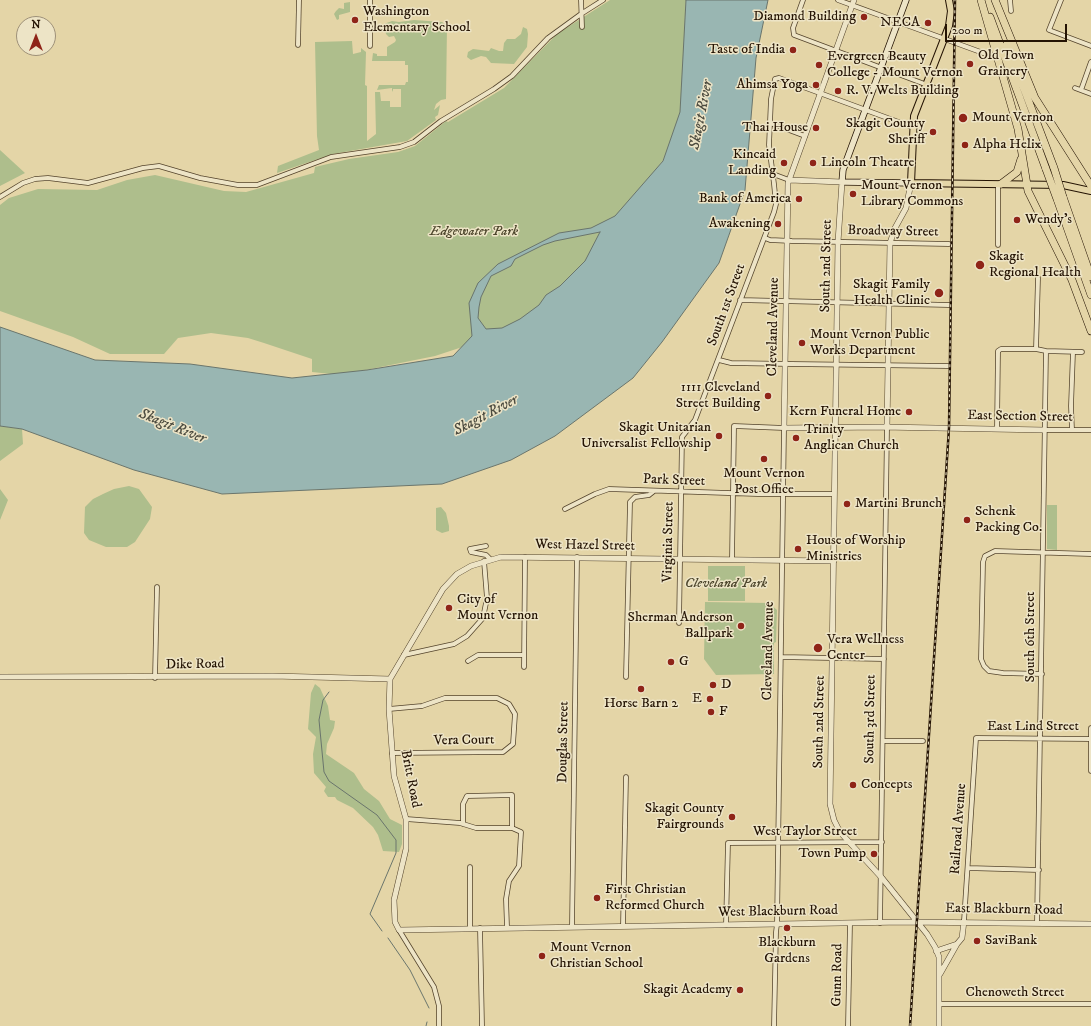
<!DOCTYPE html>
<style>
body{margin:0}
#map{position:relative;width:1091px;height:1026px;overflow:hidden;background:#e4d5a7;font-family:"IM FELL DW Pica",serif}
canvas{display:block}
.north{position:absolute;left:16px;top:16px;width:40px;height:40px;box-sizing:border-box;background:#ede4c6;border:1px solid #9d9078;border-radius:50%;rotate:0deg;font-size:11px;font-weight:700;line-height:16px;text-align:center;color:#241303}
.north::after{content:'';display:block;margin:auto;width:14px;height:18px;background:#8f2418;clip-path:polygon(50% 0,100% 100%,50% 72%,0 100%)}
.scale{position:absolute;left:945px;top:24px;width:122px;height:18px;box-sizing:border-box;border:2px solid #241303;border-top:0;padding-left:5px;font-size:12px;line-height:14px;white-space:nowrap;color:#241303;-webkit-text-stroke:3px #ede4c6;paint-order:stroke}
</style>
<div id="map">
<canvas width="1091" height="1026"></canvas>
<div class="north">N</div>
<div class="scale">200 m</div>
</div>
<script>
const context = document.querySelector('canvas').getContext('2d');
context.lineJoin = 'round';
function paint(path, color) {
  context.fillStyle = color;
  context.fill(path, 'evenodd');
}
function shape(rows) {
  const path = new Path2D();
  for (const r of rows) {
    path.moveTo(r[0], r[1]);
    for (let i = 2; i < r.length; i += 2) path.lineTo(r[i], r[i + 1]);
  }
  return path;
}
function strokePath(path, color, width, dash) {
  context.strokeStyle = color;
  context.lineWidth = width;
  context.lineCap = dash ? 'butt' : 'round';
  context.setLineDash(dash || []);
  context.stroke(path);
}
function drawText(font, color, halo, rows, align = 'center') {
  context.font = font + ' "IM FELL DW Pica",serif';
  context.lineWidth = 3;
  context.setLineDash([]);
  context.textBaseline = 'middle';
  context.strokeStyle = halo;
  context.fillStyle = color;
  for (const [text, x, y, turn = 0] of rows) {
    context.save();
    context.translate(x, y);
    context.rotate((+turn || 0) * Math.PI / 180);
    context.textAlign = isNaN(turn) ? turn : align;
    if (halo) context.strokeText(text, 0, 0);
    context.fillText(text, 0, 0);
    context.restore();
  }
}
paint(shape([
 [610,0,686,0,684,93,680,115,668,152,623,226,520,328,435,356,341,375,312,372,312,359,264,343,248,338,211,333,178,338,164,354,110,354,73,337,0,311,0,205,9,198,38,189,97,190,127,180,155,175,224,191,246,192,314,173,315,167,349,159,398,152,415,146,446,121,448,122,504,88,557,34],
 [350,2,350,12,339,15,339,19,337,20,334,14,336,11,339,8,344,9,344,3],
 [414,20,442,22,447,26,446,99,441,100,436,104,434,110,440,105,438,115,435,117,436,120,407,141,333,154,277,173,278,166,319,150,317,136,315,42,352,41,353,54,361,52,361,48,366,52,365,85,367,86,367,141,376,134,375,92,380,92,381,101,390,101,390,107,401,107,401,89,393,89,393,90,392,92,392,88,377,90,379,85,405,85,406,82,408,82,408,65,405,65,405,61,372,61,373,53,377,54,377,56,387,56,387,47,395,42,396,40,394,36,389,37,386,34,384,24,392,21,399,22],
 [523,27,527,29,528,34,527,47,514,64,491,63,486,57,481,56,471,60,467,57,468,52,473,49,489,51,491,48,499,51,503,51,504,43,507,39,515,39,521,34],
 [0,150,25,173,0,186],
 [0,426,22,429,23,444,0,461],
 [129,486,139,489,152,507,150,519,135,542,127,547,106,547,89,540,84,533,85,507,93,499,103,494,114,489],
 [0,489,8,500,0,520],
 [1047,505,1057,505,1057,550,1047,549],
 [441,507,446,513,449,526,449,531,442,533,436,530,436,508],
 [708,566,745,566,745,601,708,601],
 [705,602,769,603,777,610,776,642,774,643,774,674,716,675,704,659],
 [315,684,320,688,328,706,330,720,335,721,334,728,327,744,326,754,354,773,364,789,379,801,390,819,402,825,402,844,399,852,383,851,378,835,373,827,353,808,337,800,335,797,328,797,324,791,326,787,314,773,313,754,316,737,308,729,311,693]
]), '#aebe8c');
const water = shape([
 [686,0,768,0,756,58,745,190,719,263,662,342,633,378,555,436,511,460,442,484,222,494,134,470,22,429,0,426,0,327,95,360,190,364,292,378,367,370,453,356,472,336,469,303,478,283,498,264,559,233,591,228,615,216,663,161,680,112,686,0],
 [600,232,585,261,560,286,546,295,539,305,520,319,502,328,486,329,478,318,479,307,481,297,491,276,511,266,515,259,543,245,555,241,600,232]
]);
paint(water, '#99b6b2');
strokePath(water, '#6a756c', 1);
strokePath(shape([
 [329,692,323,700,319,720,324,772,329,781,377,815,396,840,396,853,370,914,382,931],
 [388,938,410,970,429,1008],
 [426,1026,427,1022]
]), '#6a756c', 1);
const minor = shape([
 [370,0,370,46],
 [581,0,582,27],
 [803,0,793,28,794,35,938,89],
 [838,0,986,54],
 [1010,0,1011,11],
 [1061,0,1049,30,1091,46],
 [298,45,299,0],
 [1075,88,1091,94],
 [1081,90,1091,62],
 [770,123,805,136],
 [773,174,789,180],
 [998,184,998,245],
 [0,197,23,183,35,179,48,178,88,183,143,168,159,166,200,178,238,185,257,185,331,157,400,147,414,142,441,121,494,89,512,76,548,38,581,14,603,0],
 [765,238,770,240,792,241,949,244],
 [740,300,949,305],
 [1036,349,1038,278],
 [719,360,731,363,791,364,948,366],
 [997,429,998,351,1001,349,1036,349,1046,351,1082,352],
 [1045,430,1091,430],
 [1072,430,1071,406,1073,352],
 [565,509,595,494,609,489,758,494,834,494],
 [470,549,471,552,486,555,490,559],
 [470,549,486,546],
 [732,559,734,426,784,428,777,924,776,932,774,1026],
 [679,623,682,437,695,420,774,212,776,204,774,184,769,145,771,99,775,79,779,78,912,127],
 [404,655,454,644,467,636,483,618,487,598,484,561],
 [781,657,884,659],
 [468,661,478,655,524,655],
 [524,667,525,557],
 [1042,674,1003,673,989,671,984,666,981,659,983,562,985,556,995,551,1091,554],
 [626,677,630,502,635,497,649,495,654,491],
 [155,678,157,587],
 [389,709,422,706,445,698,497,698,509,704,515,714,513,744,503,752,392,753],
 [1091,728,1091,771],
 [883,741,923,741],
 [406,819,460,823,476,828,512,828,512,795,467,796,463,804,463,824],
 [968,868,1039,870],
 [964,921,976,738,1091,739],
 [880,923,887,427],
 [1037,923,1046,351],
 [726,925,728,843,882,842],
 [572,926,577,557],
 [623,926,626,777],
 [507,927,506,899,509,881,519,866,521,832,512,828],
 [470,928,470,867],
 [480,928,482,1026],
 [399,930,434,987,439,1006,439,1026],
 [939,1004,1091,1004],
 [848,1026,850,923]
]);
const tertiary = shape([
 [854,0,788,183,784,428,882,427,1045,430],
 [789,180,842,182,838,242,830,804,834,820,840,832,882,878,927,934,935,947,939,957,939,1026],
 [887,427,890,243,895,228,906,208,911,183],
 [834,561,501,557,471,566,457,574,443,589,390,679,389,709,394,776,406,819,406,849,394,900,395,922,399,930,905,922,1091,924],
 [0,677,273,676,390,679],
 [936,951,957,944],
 [940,974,957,944,962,938,964,921]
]);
const secondary = shape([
 [906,0,843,170,842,182,911,183]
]);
const primary = shape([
 [949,0,951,11,949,26,914,116,911,183,1063,185,1091,191]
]);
const motorway = shape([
 [981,0,1018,129,1028,191,1072,280,1091,331],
 [995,0,1035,98,1091,186],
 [990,17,1046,169],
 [1007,44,1054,168],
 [1001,184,1017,172,1021,159],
 [1063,197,1091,277],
 [1057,199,1091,295]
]);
strokePath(minor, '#54442c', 5.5);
strokePath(tertiary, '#54442c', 6);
strokePath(secondary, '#241303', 7);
strokePath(primary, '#241303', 8);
strokePath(motorway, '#241303', 8);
strokePath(minor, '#ede4c6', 4);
strokePath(tertiary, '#ede4c6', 5);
strokePath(secondary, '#ede4c6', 5.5);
strokePath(primary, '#e4d5a7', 6);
strokePath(motorway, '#e4d5a7', 7);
const rail = shape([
 [910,1026,949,428,955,0]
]);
strokePath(rail, '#241303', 2.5);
strokePath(rail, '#ede4c6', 1, [3]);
const motorwayBridge = shape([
 [1054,168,1063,197],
 [1046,169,1057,199]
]);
strokePath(motorwayBridge, '#241303', 8, []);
strokePath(motorwayBridge, '#e4d5a7', 7);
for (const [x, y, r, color] of [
 [864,17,4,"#8f2418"],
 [355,20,4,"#8f2418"],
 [928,23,4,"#8f2418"],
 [793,50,4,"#8f2418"],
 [970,64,4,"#8f2418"],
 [819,65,4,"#8f2418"],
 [816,85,4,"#8f2418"],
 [838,91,4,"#8f2418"],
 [963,118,5,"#8f2418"],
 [816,128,4,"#8f2418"],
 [933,132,4,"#8f2418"],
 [965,145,4,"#8f2418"],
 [784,163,4,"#8f2418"],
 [813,163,4,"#8f2418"],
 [853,194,4,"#8f2418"],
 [799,199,4,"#8f2418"],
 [1017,220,4,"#8f2418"],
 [778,224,4,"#8f2418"],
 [980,265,5,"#8f2418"],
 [939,293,5,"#8f2418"],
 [802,343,4,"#8f2418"],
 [768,396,4,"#8f2418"],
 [909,412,4,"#8f2418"],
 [719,436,4,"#8f2418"],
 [796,438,4,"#8f2418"],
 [764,459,4,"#8f2418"],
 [847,504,4,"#8f2418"],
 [967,520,4,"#8f2418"],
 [798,549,4,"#8f2418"],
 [449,608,4,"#8f2418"],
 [741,626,4,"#8f2418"],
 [818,648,5,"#8f2418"],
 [671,662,4,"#8f2418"],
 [713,685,4,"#8f2418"],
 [641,689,4,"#8f2418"],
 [710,699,4,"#8f2418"],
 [711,712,4,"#8f2418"],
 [853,785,4,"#8f2418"],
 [732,817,4,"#8f2418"],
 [874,854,4,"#8f2418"],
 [597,898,4,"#8f2418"],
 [787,928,4,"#8f2418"],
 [977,941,4,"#8f2418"],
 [542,956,4,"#8f2418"],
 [740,990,4,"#8f2418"]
]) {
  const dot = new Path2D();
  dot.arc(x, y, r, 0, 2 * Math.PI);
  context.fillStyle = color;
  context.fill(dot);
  strokePath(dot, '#ede4c6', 1.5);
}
drawText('14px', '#241303', '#ede4c6', [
 ["Washington",363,12],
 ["Elementary School",363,28],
 ["Diamond Building",856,17,"right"],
 ["NECA",920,23,"right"],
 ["Taste of India",785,50,"right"],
 ["Old Town",978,56],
 ["Grainery",978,72],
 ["Evergreen Beauty",827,57],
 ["College - Mount Vernon",827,73],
 ["Ahimsa Yoga",808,85,"right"],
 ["R. V. Welts Building",846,91],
 ["Mount Vernon",972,118],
 ["Skagit County",925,124,"right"],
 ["Sheriff",925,140,"right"],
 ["Thai House",808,128,"right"],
 ["Alpha Helix",973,145],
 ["Kincaid",776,155,"right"],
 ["Landing",776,171,"right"],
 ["Lincoln Theatre",821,163],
 ["Mount Vernon",861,186],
 ["Library Commons",861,202],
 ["Bank of America",791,199,"right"],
 ["Wendy's",1025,220],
 ["Awakening",770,224,"right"],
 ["Skagit",989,257],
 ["Regional Health",989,273],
 ["Skagit Family",930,285,"right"],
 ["Health Clinic",930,301,"right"],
 ["Mount Vernon Public",810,335],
 ["Works Department",810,351],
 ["1111 Cleveland",760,388,"right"],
 ["Street Building",760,404,"right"],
 ["Kern Funeral Home",901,412,"right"],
 ["Skagit Unitarian",711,428,"right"],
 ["Universalist Fellowship",711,444,"right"],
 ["Trinity",804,430],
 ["Anglican Church",804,446],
 ["Mount Vernon",764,474,"center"],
 ["Post Office",764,490,"center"],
 ["Martini Brunch",855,504],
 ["Schenk",975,512],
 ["Packing Co.",975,528],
 ["House of Worship",806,541],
 ["Ministries",806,557],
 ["City of",457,600],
 ["Mount Vernon",457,616],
 ["Sherman Anderson",733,618,"right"],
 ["Ballpark",733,634,"right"],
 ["Vera Wellness",827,640],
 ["Center",827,656],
 ["G",679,662],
 ["D",721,685],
 ["E",702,699,"right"],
 ["Horse Barn 2",641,704,"center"],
 ["F",719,712],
 ["Concepts",861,785],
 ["Skagit County",724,809,"right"],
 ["Fairgrounds",724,825,"right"],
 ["Town Pump",866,854,"right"],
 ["First Christian",605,890],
 ["Reformed Church",605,906],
 ["SaviBank",985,941],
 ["Blackburn",787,943,"center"],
 ["Gardens",787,959,"center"],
 ["Mount Vernon",550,948],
 ["Christian School",550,964],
 ["Skagit Academy",732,990,"right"]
], 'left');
drawText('italic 14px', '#4d462c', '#ede4c6', [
 ["Edgewater Park",474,232],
 ["Cleveland Park",726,584]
]);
drawText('14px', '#241303', '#ede4c6', [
 ["Broadway Street",893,232,1],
 ["South 2nd Street",827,266,-89],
 ["South 1st Street",727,305,-70],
 ["Cleveland Avenue",774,327,-89],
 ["East Section Street",1020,417,1],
 ["Park Street",674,481,2],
 ["Virginia Street",669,542,-89],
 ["West Hazel Street",585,546,1],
 ["South 6th Street",1031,637,-90],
 ["Cleveland Avenue",769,651,-89],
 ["Dike Road",195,665,-1],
 ["South 3rd Street",871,719,-89],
 ["South 2nd Street",820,722,-89],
 ["East Lind Street",1033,727],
 ["Vera Court",464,741,-1],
 ["Douglas Street",564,742,-89],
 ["Britt Road",410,779,79],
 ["Railroad Avenue",959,829,-86],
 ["West Taylor Street",805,832],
 ["East Blackburn Road",1004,910,1],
 ["West Blackburn Road",778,912,-1],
 ["Gunn Road",838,975,-89],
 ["Chenoweth Street",1015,993]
]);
drawText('italic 15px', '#4d4c40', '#ede4c6', [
 ["Skagit River",702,115,-79],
 ["Skagit River",486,416,-28],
 ["Skagit River",172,427,22]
]);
</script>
